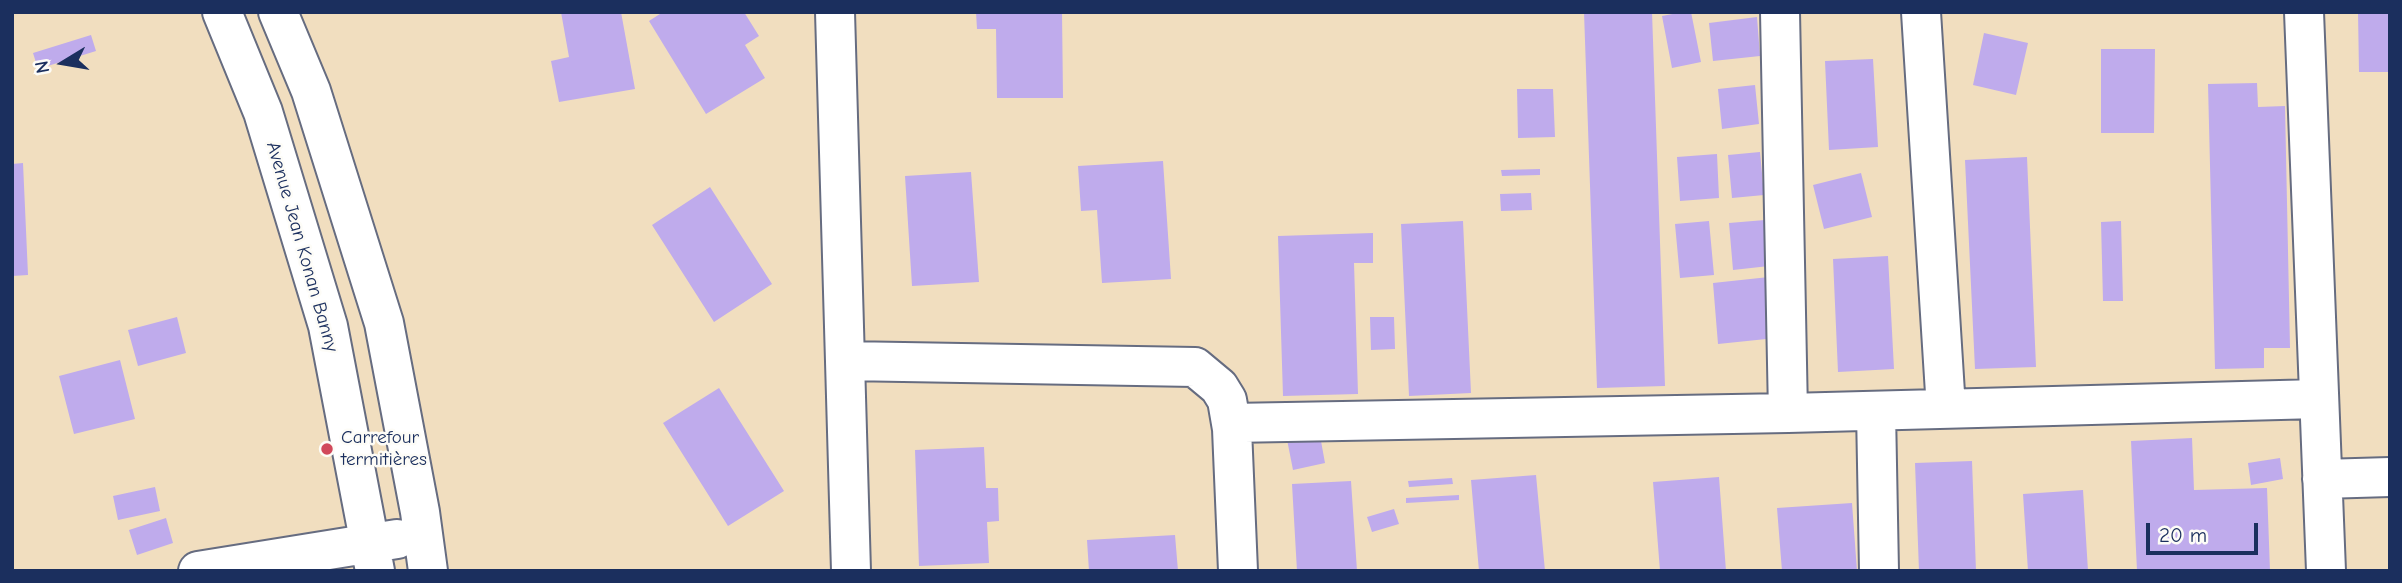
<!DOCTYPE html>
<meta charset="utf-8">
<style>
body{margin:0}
#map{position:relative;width:2402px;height:583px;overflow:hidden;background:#f1debf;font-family:"Comic Neue",sans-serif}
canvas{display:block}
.frame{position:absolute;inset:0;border:14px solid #1b2f5e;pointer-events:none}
.north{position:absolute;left:28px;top:28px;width:70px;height:70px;-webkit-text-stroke:5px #fdfcf7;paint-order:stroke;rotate:259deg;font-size:19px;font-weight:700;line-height:28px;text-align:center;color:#1b2f5e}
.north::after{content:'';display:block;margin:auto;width:24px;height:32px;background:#1b2f5e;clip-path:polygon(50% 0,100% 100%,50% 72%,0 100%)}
.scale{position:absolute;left:2146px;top:523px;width:112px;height:32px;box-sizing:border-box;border:4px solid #1b2f5e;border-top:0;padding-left:9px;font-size:21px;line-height:24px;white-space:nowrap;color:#1b2f5e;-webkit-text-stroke:5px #fdfcf7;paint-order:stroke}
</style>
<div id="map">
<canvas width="2402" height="583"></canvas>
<div class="frame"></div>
<div class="north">N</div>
<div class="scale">20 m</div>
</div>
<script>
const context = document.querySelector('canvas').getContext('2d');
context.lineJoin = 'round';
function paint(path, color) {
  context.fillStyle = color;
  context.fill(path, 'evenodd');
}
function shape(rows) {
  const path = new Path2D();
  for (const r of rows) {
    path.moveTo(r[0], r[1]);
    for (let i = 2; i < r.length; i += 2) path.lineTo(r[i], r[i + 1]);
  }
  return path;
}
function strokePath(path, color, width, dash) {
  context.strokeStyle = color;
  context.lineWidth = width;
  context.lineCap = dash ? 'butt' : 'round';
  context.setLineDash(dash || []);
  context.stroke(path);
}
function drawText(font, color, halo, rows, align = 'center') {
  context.font = font + ' "Comic Neue",sans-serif';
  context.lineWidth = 5;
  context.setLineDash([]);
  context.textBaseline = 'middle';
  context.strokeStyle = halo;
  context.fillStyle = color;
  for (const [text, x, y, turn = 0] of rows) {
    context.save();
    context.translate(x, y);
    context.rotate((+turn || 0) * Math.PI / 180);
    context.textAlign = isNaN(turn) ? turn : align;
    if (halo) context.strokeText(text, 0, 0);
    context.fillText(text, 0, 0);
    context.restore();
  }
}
paint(shape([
 [561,12,621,12,635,89,559,102,551,61,569,57],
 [663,12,744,12,759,36,745,45,765,78,706,114,649,21],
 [976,12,1062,12,1063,98,997,98,996,29,977,29],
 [1584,12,1652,12,1665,386,1597,388],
 [1683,12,1691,12,1701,62,1672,68,1662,16],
 [2358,12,2390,12,2390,72,2359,72],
 [1757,17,1760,56,1713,61,1709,23],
 [1984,33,2028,43,2016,95,1973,85],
 [91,35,96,51,38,69,33,53],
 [2101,49,2155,49,2154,133,2101,133],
 [1873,59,1878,147,1829,150,1825,61],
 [2257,83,2258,107,2285,106,2290,348,2264,348,2264,368,2215,369,2208,84],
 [1755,85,1759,124,1722,129,1718,89],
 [1517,89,1553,89,1555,137,1518,138],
 [1760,152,1764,195,1732,198,1728,155],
 [1717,154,1719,198,1680,201,1677,157],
 [2027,157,2036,367,1975,369,1965,160],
 [1163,161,1171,279,1102,283,1097,210,1081,211,1078,166],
 [23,163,28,275,12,276,12,164],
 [1540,169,1540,175,1502,176,1501,170],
 [971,172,979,282,912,286,905,176],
 [1861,173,1872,217,1824,229,1813,185],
 [710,187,772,284,714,322,652,225],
 [1531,193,1532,210,1501,211,1500,194],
 [1765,220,1769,266,1733,270,1729,223],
 [1463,221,1471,393,1409,396,1401,224],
 [1709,221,1714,275,1680,278,1675,224],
 [2121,221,2123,301,2103,301,2101,222],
 [1373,233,1373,263,1354,263,1358,394,1283,396,1278,236],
 [1888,256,1894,369,1838,372,1833,259],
 [1769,277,1776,338,1718,344,1713,283],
 [177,317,186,353,138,366,128,330],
 [1370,317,1394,317,1395,349,1371,350],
 [120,360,135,419,74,434,59,376],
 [719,388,784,491,728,526,663,423],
 [1315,408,1325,463,1293,470,1282,414],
 [2192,438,2194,490,2267,488,2270,571,2137,571,2131,441],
 [984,447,986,488,998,488,999,521,987,522,989,563,919,566,915,450],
 [2280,458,2283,479,2251,485,2248,463],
 [1972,461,1976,571,1919,571,1915,463],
 [1536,475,1545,571,1479,571,1471,480],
 [1719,477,1726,571,1660,571,1653,482],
 [1452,478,1453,484,1409,487,1408,481],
 [1351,481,1357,571,1297,571,1292,484],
 [155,487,160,511,118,520,113,496],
 [2083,490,2088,571,2028,571,2023,494],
 [1459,495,1459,500,1406,503,1406,498],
 [1852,503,1857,571,1782,571,1777,508],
 [1394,509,1399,524,1372,532,1367,517],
 [166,518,173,543,137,555,129,530],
 [1175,535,1178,571,1089,571,1087,540]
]), '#bfabec');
const minor = shape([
 [222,12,263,112,328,326,375,571],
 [278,12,311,91,384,323,420,512,428,571],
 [835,12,851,571],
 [1780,12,1788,413],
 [1921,12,1946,409],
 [2304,12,2326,571],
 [845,361,1195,367,1219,387,1227,400,1232,429,1238,571],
 [1876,411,1879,571],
 [1231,423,1788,413,2318,399],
 [2322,479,2390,477],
 [198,571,397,539]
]);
strokePath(minor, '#666c80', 42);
strokePath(minor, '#fff', 38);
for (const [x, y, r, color] of [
 [327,449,7,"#d1495b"]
]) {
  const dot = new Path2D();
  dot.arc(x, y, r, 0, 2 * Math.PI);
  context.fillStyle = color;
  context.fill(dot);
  strokePath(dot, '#fdfcf7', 2.5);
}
drawText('19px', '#1b2f5e', '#fdfcf7', [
 ["Avenue Jean Konan Banny",302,247,74]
]);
drawText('19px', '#1b2f5e', '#fdfcf7', [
 ["Carrefour",341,438],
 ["termitières",341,460]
], 'left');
</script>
